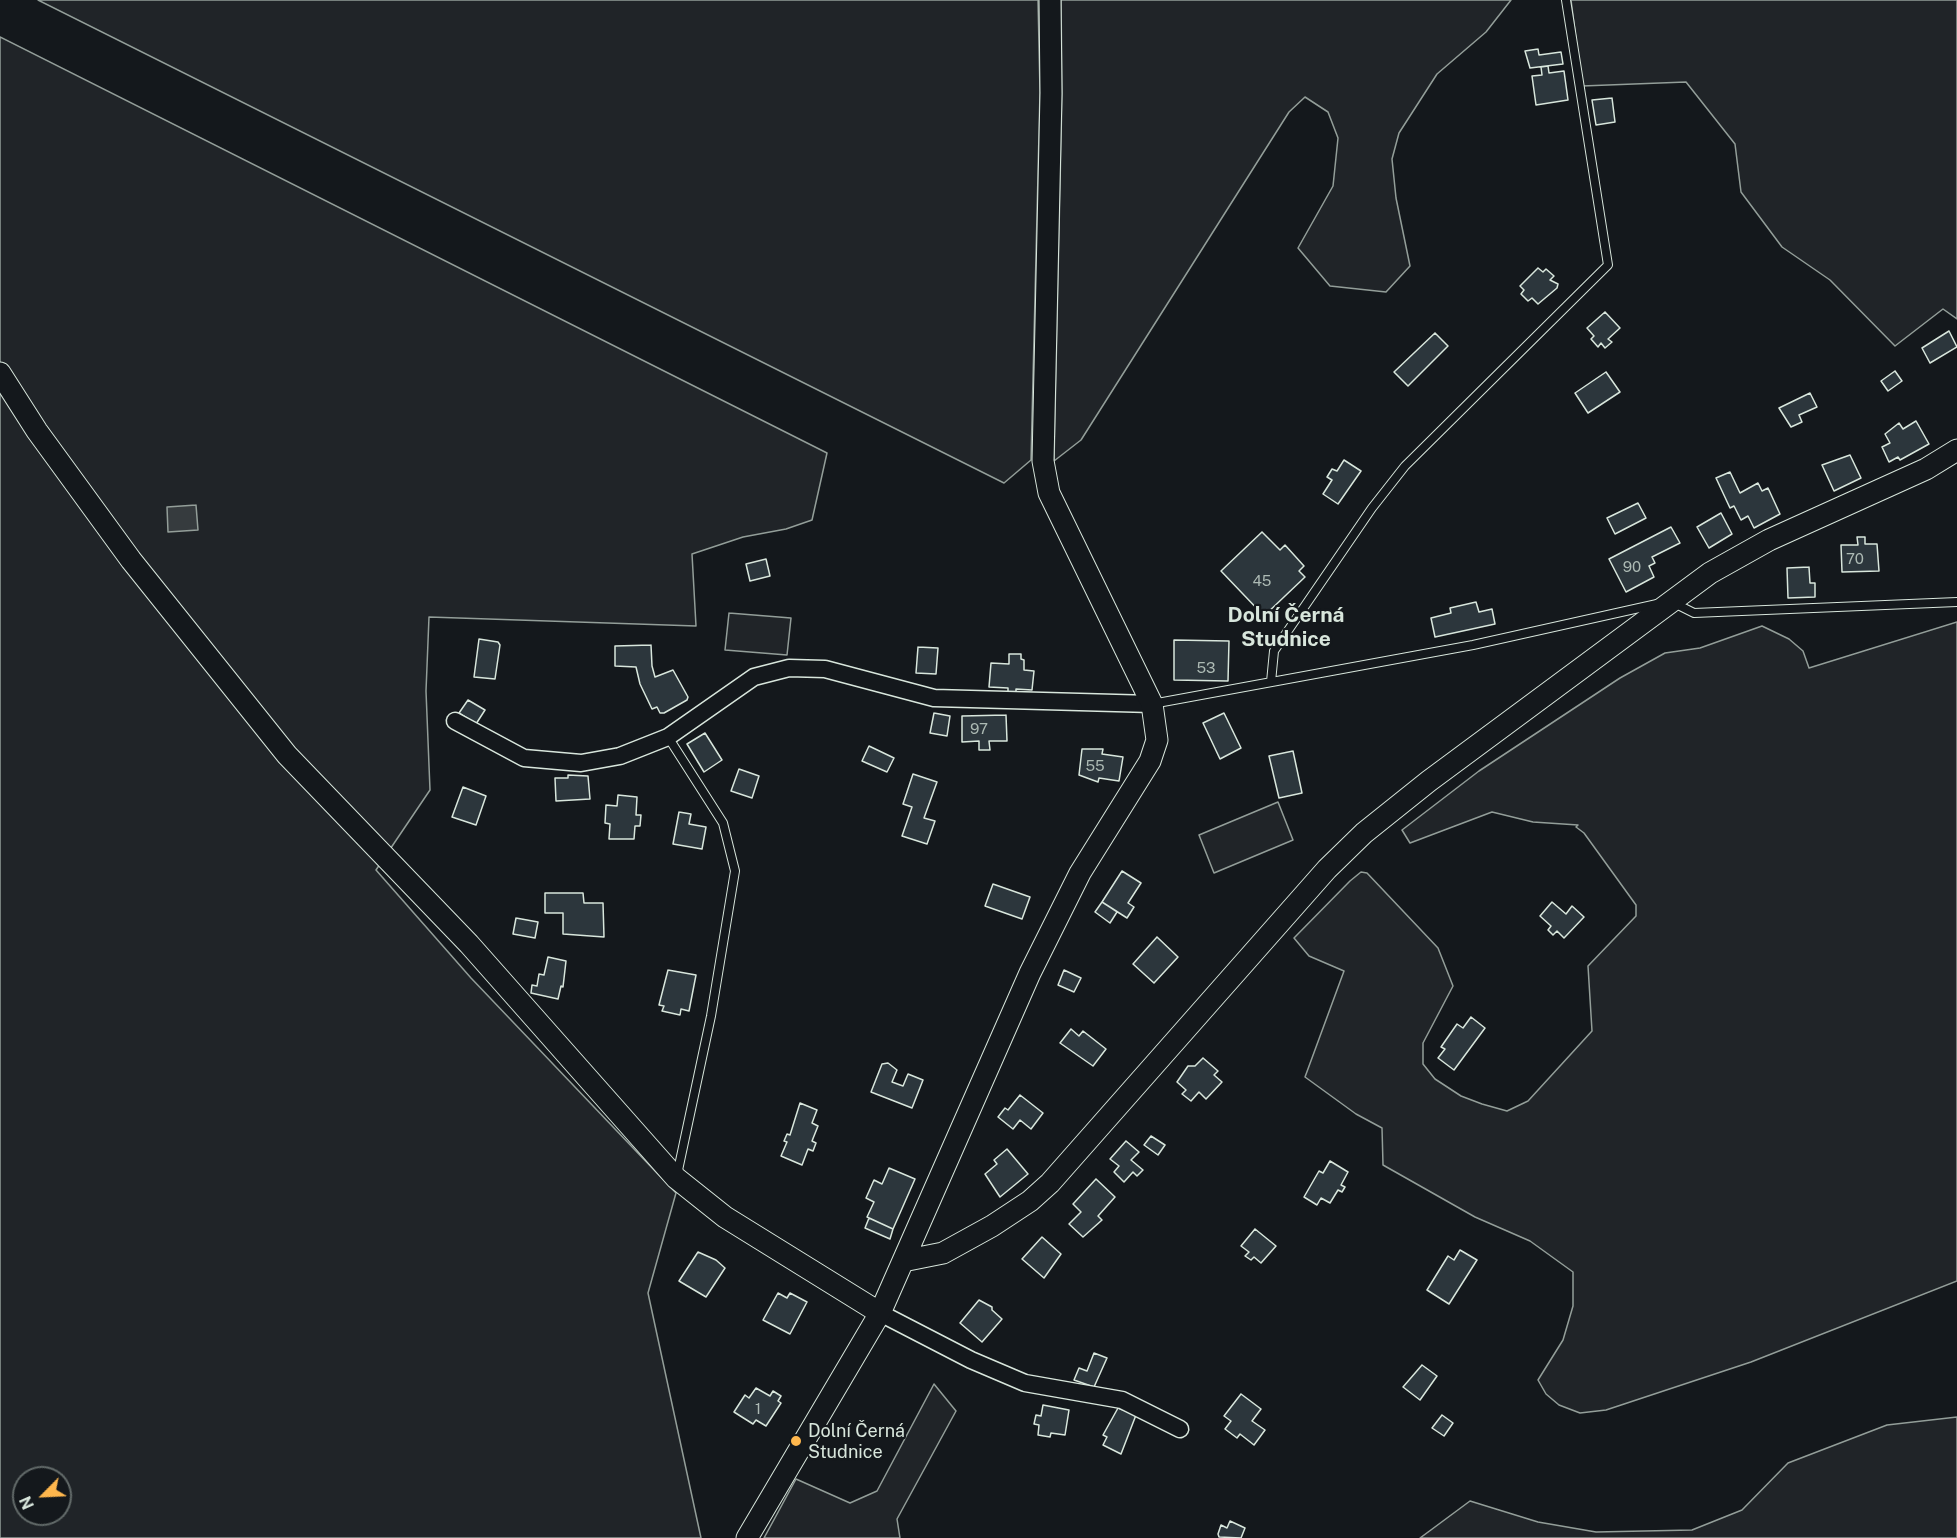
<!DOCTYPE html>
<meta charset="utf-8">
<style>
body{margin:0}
#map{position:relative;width:1957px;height:1538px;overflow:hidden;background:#14181c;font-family:"Public Sans",sans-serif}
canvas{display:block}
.north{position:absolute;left:12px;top:1466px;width:60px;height:60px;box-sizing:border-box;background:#14181c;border:2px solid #626a69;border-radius:50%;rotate:246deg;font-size:16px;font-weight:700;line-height:24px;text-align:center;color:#d8e6dc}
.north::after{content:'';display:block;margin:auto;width:21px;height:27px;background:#ffb74d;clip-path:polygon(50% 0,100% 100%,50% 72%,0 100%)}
</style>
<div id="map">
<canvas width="1957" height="1538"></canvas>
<div class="north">N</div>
</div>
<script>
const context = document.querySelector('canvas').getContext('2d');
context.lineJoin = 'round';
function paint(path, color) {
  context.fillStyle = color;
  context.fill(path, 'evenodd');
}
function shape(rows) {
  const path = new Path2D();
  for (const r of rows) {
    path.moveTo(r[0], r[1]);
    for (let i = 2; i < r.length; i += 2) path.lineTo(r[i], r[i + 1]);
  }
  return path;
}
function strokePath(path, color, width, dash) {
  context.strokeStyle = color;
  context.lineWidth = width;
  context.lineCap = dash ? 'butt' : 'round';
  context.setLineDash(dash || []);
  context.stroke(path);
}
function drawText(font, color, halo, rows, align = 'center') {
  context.font = font + ' "Public Sans",sans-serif';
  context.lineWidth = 4.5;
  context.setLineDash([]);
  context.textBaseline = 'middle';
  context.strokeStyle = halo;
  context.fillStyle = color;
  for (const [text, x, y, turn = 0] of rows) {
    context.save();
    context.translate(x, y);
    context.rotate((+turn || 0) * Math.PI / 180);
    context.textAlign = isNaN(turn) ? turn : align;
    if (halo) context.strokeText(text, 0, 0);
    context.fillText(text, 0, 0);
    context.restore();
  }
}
const green = shape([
 [38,0,1038,0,1040,92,1031,460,1004,483,38,0],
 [1061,0,1511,0,1486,32,1437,74,1399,133,1392,159,1396,198,1410,266,1386,292,1330,286,1298,248,1333,186,1338,138,1328,112,1305,97,1289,112,1081,440,1054,461,1062,93,1061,0],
 [1571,0,1957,0,1957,319,1943,309,1895,346,1830,280,1782,247,1741,192,1735,144,1686,82,1582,86,1571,0],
 [0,37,827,453,812,520,786,529,743,537,692,554,696,626,429,617,426,691,430,790,376,870,471,978,676,1193,648,1293,701,1538,0,1538,0,37],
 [24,1478,60,1478,60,1514,24,1514,24,1478],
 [729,613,791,618,787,655,725,650,729,613],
 [1957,622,1957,1281,1751,1362,1606,1410,1580,1413,1559,1405,1546,1394,1538,1380,1563,1340,1573,1306,1573,1272,1530,1241,1475,1217,1383,1165,1382,1128,1356,1114,1305,1077,1344,971,1309,956,1294,938,1350,881,1361,872,1367,873,1438,948,1453,986,1423,1043,1423,1064,1435,1079,1461,1096,1482,1104,1507,1111,1528,1101,1592,1031,1588,966,1636,916,1636,905,1584,833,1576,827,1578,825,1533,822,1492,812,1410,843,1402,830,1479,771,1620,678,1665,653,1700,648,1762,626,1789,639,1803,651,1809,668,1957,622],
 [1278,802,1293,840,1214,873,1199,835,1278,802],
 [934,1384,956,1411,897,1519,900,1538,764,1538,796,1479,850,1503,877,1491,934,1384],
 [1957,1417,1957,1538,1420,1538,1470,1501,1538,1522,1596,1532,1692,1530,1742,1510,1788,1463,1887,1425,1957,1417]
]);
paint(green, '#202428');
strokePath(green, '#939e99', 1.5);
const water = shape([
 [196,505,198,530,168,532,167,507,196,505]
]);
paint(water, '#363b3e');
strokePath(water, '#939e99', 1.5);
const building = shape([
 [1538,49,1539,55,1561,52,1563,64,1530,68,1525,51,1538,49],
 [1548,66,1549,73,1564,71,1568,100,1536,105,1532,76,1542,75,1541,67,1548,66],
 [1612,98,1615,122,1596,125,1592,100,1612,98],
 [1538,268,1543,272,1546,269,1554,276,1550,280,1558,284,1557,288,1538,304,1532,298,1528,301,1521,294,1524,290,1520,286,1538,268],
 [1605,312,1620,328,1608,339,1612,342,1605,348,1601,343,1598,347,1591,339,1594,336,1587,328,1605,312],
 [1949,331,1957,347,1930,363,1922,348,1949,331],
 [1435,333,1448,346,1408,386,1394,372,1435,333],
 [1895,371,1902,381,1888,391,1881,381,1895,371],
 [1606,372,1620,392,1588,413,1575,393,1606,372],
 [1810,393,1817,407,1799,415,1802,422,1791,427,1779,408,1810,393],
 [1916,421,1929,444,1900,460,1898,457,1889,462,1882,447,1890,443,1885,434,1899,423,1903,429,1916,421],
 [1850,455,1861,478,1834,491,1822,465,1850,455],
 [1344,460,1361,471,1338,504,1323,494,1332,480,1327,477,1332,469,1337,471,1344,460],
 [1730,472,1740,493,1758,483,1762,491,1768,488,1780,514,1754,528,1748,516,1741,520,1734,506,1730,508,1716,478,1730,472],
 [1638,503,1646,518,1615,534,1607,518,1638,503],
 [1721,513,1732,534,1709,548,1697,527,1721,513],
 [1671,527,1680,543,1652,557,1655,563,1649,566,1654,577,1626,592,1609,559,1671,527],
 [1262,532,1280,550,1285,545,1304,566,1299,571,1305,577,1264,616,1221,571,1262,532],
 [1857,537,1865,537,1865,544,1877,544,1879,571,1842,572,1841,545,1858,545,1857,537],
 [766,559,770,576,750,581,746,564,766,559],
 [1809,567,1810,583,1815,583,1815,597,1788,598,1787,568,1809,567],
 [1476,602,1479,612,1492,609,1495,624,1435,637,1431,618,1451,613,1450,608,1476,602],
 [479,639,498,642,500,645,495,679,474,677,479,639],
 [1174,640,1229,641,1228,681,1174,680,1174,640],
 [651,645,652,666,655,677,673,670,688,697,687,700,664,713,660,713,657,707,652,709,640,684,636,667,615,666,615,646,651,645],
 [918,647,938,648,936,674,916,673,918,647],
 [1009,654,1021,654,1021,659,1024,660,1024,670,1034,671,1032,690,1016,689,1016,694,1008,694,1008,688,989,687,991,663,1009,664,1009,654],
 [468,700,485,710,476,724,459,713,468,700],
 [934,713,950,716,947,736,930,733,934,713],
 [1224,713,1241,748,1220,759,1203,723,1224,713],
 [1006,715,1007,741,989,741,990,750,979,750,979,741,962,742,962,716,1006,715],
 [705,733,722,760,704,772,687,744,705,733],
 [869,746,894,758,887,772,862,761,869,746],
 [1082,749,1103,749,1102,754,1123,757,1119,781,1099,778,1098,782,1079,775,1082,749],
 [1293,751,1302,793,1279,798,1269,756,1293,751],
 [739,769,759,776,752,798,731,791,739,769],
 [913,774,937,782,924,818,935,821,927,844,902,836,912,807,903,804,913,774],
 [568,775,588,776,590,799,556,801,555,778,568,778,568,775],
 [463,787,486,796,476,825,452,817,463,787],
 [618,795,637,797,636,815,641,815,640,826,635,826,634,839,609,839,610,824,605,823,606,805,617,806,618,795],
 [679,812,691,814,689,824,706,827,702,849,673,844,679,812],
 [1122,871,1141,883,1128,903,1134,907,1127,918,1102,902,1122,871],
 [993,884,1030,897,1022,919,985,906,993,884],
 [545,893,583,893,584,903,603,903,604,937,563,934,563,913,545,913,545,893],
 [1102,902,1117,912,1110,923,1095,912,1102,902],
 [1552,902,1566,914,1572,906,1584,917,1564,938,1557,931,1553,935,1548,930,1551,926,1540,916,1552,902],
 [516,918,538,922,535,938,513,934,516,918],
 [1157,937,1178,957,1154,983,1133,964,1157,937],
 [548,957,566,961,563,987,561,986,558,999,531,993,532,985,537,986,539,974,544,975,548,957],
 [668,970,696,975,689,1011,681,1009,680,1015,662,1011,664,1006,659,1005,668,970],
 [1064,970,1081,978,1074,992,1058,985,1064,970],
 [1471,1017,1485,1028,1454,1070,1438,1058,1445,1049,1441,1047,1457,1024,1463,1028,1471,1017],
 [1071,1029,1079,1036,1083,1031,1106,1049,1093,1066,1060,1043,1071,1029],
 [1203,1058,1218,1071,1214,1075,1222,1082,1206,1099,1199,1092,1191,1101,1182,1094,1186,1090,1177,1082,1188,1066,1195,1066,1203,1058],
 [888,1063,897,1070,892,1082,903,1086,908,1074,923,1080,912,1108,871,1092,882,1064,888,1063],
 [1020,1095,1043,1113,1031,1129,1020,1120,1013,1129,998,1117,1005,1108,1008,1110,1020,1095],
 [800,1103,817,1110,812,1123,818,1126,812,1141,816,1143,813,1151,808,1149,802,1165,781,1156,787,1142,784,1141,787,1134,790,1135,800,1103],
 [1151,1136,1165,1145,1158,1155,1144,1145,1151,1136],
 [1126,1141,1139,1152,1131,1160,1143,1170,1137,1176,1133,1172,1124,1182,1114,1172,1119,1166,1110,1159,1126,1141],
 [1007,1149,1028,1174,1000,1197,985,1174,997,1164,994,1160,1007,1149],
 [1330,1161,1348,1172,1341,1185,1345,1187,1342,1192,1338,1190,1330,1203,1321,1198,1317,1205,1304,1197,1319,1171,1323,1173,1330,1161],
 [889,1168,915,1179,893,1229,867,1217,874,1202,866,1198,874,1180,882,1184,889,1168],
 [1096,1179,1115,1197,1098,1216,1102,1220,1083,1237,1069,1224,1081,1212,1073,1204,1096,1179],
 [869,1218,893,1229,890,1239,865,1228,869,1218],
 [1255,1229,1276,1246,1261,1263,1254,1257,1251,1260,1245,1256,1249,1252,1241,1246,1255,1229],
 [1042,1237,1061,1254,1044,1278,1022,1259,1042,1237],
 [1460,1250,1477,1260,1449,1304,1427,1290,1448,1256,1454,1260,1460,1250],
 [698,1252,716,1260,725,1268,706,1297,679,1281,698,1252],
 [778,1293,787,1298,790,1293,807,1302,790,1334,763,1320,778,1293],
 [979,1300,992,1307,992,1310,1002,1319,982,1342,960,1323,979,1300],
 [1094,1353,1107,1358,1094,1387,1074,1380,1079,1368,1087,1371,1094,1353],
 [1422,1365,1437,1376,1420,1400,1403,1387,1422,1365],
 [756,1388,770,1396,773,1391,781,1396,778,1401,781,1403,766,1426,756,1420,753,1424,734,1412,745,1395,749,1398,756,1388],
 [1241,1394,1261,1409,1252,1421,1265,1430,1254,1445,1240,1434,1237,1438,1225,1429,1231,1421,1224,1416,1241,1394],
 [1043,1405,1069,1410,1065,1435,1051,1433,1050,1437,1038,1435,1039,1425,1034,1424,1036,1415,1041,1416,1043,1405],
 [1118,1408,1136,1415,1121,1454,1103,1445,1107,1437,1103,1435,1118,1408],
 [1442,1415,1453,1423,1444,1436,1432,1428,1442,1415],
 [1230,1521,1245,1528,1241,1538,1219,1537,1218,1534,1221,1525,1227,1528,1230,1521]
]);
paint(building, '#2c363c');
strokePath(building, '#d8e6dc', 1.5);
const service = shape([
 [1672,602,1694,613,1957,602],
 [1271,682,1274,651,1372,508,1405,466,1608,265,1566,0],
 [1152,704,1473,645,1657,604],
 [668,737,723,823,735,871,711,1016,677,1175]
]);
const minor = shape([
 [455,721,524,758,581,763,620,756,668,737,754,677,789,668,825,669,934,698,1152,704],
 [880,1313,971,1360,1025,1383,1122,1400,1180,1429]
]);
const tertiary = shape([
 [0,373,37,431,131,560,287,755,469,944,676,1178,725,1217,880,1313],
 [903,1261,943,1253,992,1226,1030,1201,1050,1183,1327,869,1364,833,1429,781,1710,573,1769,540,1926,469,1957,450],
 [747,1538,880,1313,1030,973,1080,873,1150,761,1157,740,1152,704,1049,493,1043,461,1051,93,1050,0]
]);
strokePath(service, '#d8e6dc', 10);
strokePath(minor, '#d8e6dc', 19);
strokePath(tertiary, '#d8e6dc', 23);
strokePath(service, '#14181c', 8);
strokePath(minor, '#14181c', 16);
strokePath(tertiary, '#14181c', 21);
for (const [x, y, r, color] of [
 [796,1441,6,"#ffb74d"]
]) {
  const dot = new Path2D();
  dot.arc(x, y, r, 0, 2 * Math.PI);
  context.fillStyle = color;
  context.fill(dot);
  strokePath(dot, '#14181c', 2);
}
drawText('15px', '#adbab4', null, [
 ["70",1855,559],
 ["90",1632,567],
 ["45",1262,581],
 ["53",1206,668],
 ["97",979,729],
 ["55",1095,766],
 ["1",758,1409]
]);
drawText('18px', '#d8e6dc', '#14181c', [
 ["Dolní Černá",808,1431],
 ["Studnice",808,1452]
], 'left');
drawText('bold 21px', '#d8e6dc', '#14181c', [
 ["Dolní Černá",1286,616],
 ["Studnice",1286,640]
]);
</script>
